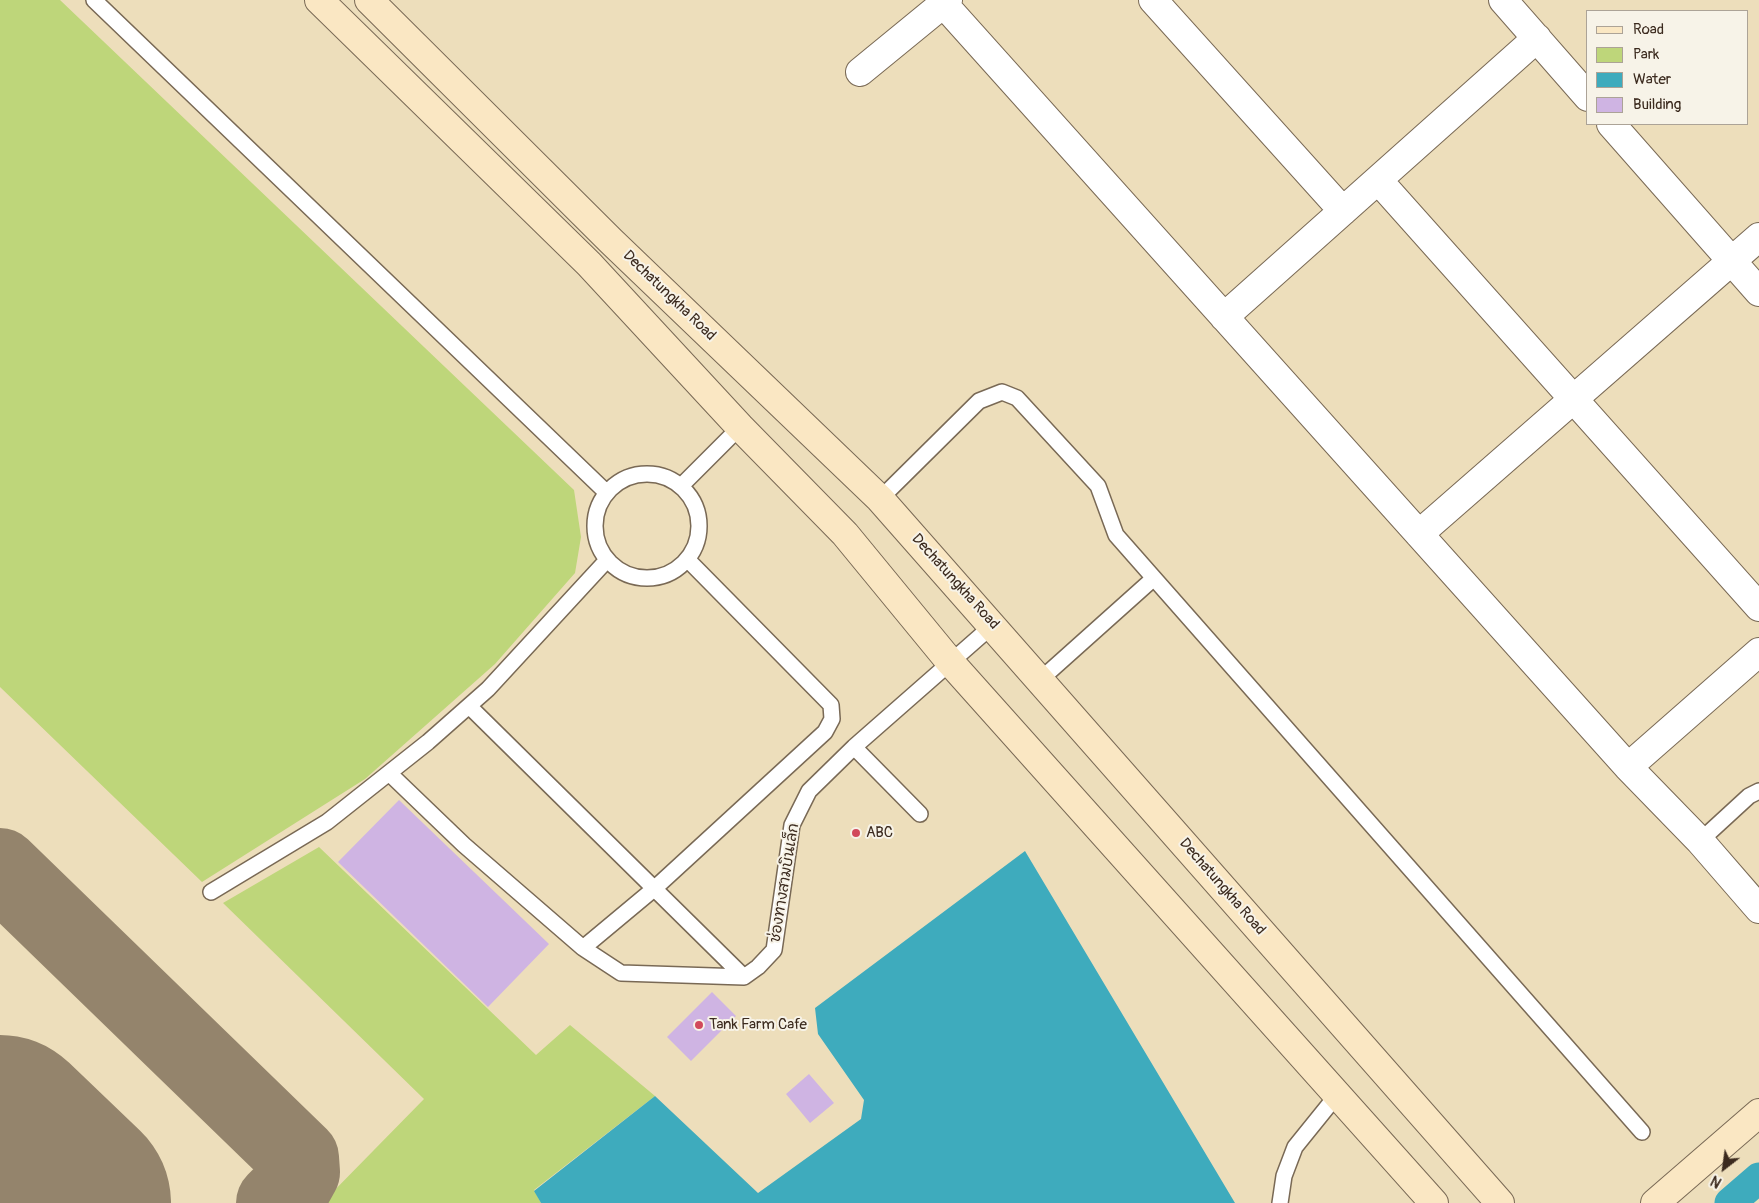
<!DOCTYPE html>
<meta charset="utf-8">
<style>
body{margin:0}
#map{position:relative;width:1759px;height:1203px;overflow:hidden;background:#eddebb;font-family:Pangolin,sans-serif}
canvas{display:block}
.legend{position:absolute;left:1586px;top:10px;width:162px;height:115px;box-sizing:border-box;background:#f7f3e8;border:1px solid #aca397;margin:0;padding:6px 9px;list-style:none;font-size:15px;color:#3b2a1e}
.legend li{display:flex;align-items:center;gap:10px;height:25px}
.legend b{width:25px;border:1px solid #aca397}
.north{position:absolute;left:1699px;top:1143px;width:50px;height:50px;-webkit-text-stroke:4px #f7f3e8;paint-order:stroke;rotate:210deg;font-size:14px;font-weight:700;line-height:20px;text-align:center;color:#3b2a1e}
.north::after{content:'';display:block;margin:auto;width:18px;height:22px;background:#3b2a1e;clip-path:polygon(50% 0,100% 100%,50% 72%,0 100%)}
</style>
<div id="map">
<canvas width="1759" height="1203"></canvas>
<ul class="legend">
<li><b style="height:6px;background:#fae7c3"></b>Road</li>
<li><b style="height:14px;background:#bed67a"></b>Park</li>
<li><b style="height:14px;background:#3eabbd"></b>Water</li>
<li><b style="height:14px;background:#cfb4e3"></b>Building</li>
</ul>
<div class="north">N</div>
</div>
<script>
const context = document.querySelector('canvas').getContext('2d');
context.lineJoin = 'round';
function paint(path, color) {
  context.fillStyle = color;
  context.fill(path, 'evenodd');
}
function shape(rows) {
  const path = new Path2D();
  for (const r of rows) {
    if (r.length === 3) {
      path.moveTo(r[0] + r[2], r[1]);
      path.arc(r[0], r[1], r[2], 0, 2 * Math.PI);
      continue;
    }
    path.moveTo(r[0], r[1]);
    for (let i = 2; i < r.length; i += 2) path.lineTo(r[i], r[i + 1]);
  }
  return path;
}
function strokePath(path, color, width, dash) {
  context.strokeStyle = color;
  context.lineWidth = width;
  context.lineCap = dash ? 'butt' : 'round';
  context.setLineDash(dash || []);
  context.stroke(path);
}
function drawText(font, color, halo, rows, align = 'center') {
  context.font = font + ' Pangolin,"Playpen Sans Thai",sans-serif';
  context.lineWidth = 4;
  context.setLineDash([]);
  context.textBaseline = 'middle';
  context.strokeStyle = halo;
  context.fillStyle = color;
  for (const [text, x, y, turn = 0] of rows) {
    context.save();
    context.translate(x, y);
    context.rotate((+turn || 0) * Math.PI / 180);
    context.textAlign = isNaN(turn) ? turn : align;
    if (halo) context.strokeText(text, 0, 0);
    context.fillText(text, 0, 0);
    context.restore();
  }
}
paint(shape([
 [0,0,60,0,574,490,581,537,575,573,495,664,365,779,202,882,0,687],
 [319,847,536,1055,570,1025,655,1096,534,1190,541,1203,322,1203,424,1099,223,903]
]), '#bed67a');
paint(shape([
 [1025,851,1235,1203,541,1203,534,1191,655,1096,758,1193,861,1119,864,1100,818,1034,815,1008]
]), '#3eabbd');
strokePath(shape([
 [1730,1203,1759,1178]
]), '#3eabbd', 31);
strokePath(shape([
 [0,868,299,1158,300,1172,291,1188,276,1203]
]), '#94846c', 80);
strokePath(shape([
 [0,1135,71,1203]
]), '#94846c', 200);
paint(shape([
 [399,800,549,944,488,1007,338,862],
 [712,992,736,1016,691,1061,667,1037],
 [809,1074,834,1103,810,1123,786,1094]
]), '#cfb4e3');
const lane = shape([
 [94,0,607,493],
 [647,526,52],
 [681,486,740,427],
 [880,499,979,401,1002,392,1017,398,1098,486,1116,535,1642,1132],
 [1040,680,1154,578],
 [469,706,744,977,758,967,774,950,792,825,809,791,854,747,993,625],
 [854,747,920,814],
 [389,773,464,845,583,948,621,973,744,977],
 [1700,841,1749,796,1759,791],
 [211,892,327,822,428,742,488,689,607,560],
 [583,948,655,888,825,732,832,719,831,705,688,560],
 [1280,1203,1284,1176,1295,1147,1337,1095]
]);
const street = shape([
 [940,0,1628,767,1700,841,1759,909],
 [1153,0,1343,211],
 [1503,0,1588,97],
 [860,72,948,0],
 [1611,124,1759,292],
 [1378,180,1759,607],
 [1224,317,1537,38],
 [1419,534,1759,237],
 [1628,767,1759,652]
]);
const secondary = shape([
 [319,0,589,264,740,427,845,534,951,663,1434,1203],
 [369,0,611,241,880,499,1500,1203],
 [1655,1203,1759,1113]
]);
strokePath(lane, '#796955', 18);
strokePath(street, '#796955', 30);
strokePath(secondary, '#796955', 30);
strokePath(lane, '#fff', 15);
strokePath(street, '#fff', 28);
strokePath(secondary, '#fae7c3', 28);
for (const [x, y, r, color] of [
 [856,833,5,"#d1495b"],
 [699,1025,5,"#d1495b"]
]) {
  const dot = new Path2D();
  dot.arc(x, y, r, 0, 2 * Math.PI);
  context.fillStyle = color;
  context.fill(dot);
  strokePath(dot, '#f7f3e8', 2);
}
drawText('15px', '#3b2a1e', '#f7f3e8', [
 ["Dechatungkha Road",669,296,44],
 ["Dechatungkha Road",955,582,48],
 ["ช่องทางสามบินเล็ก",785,883,-81],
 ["Dechatungkha Road",1222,887,49]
]);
drawText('15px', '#3b2a1e', '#f7f3e8', [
 ["ABC",866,833],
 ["Tank Farm Cafe",709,1025]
], 'left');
</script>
